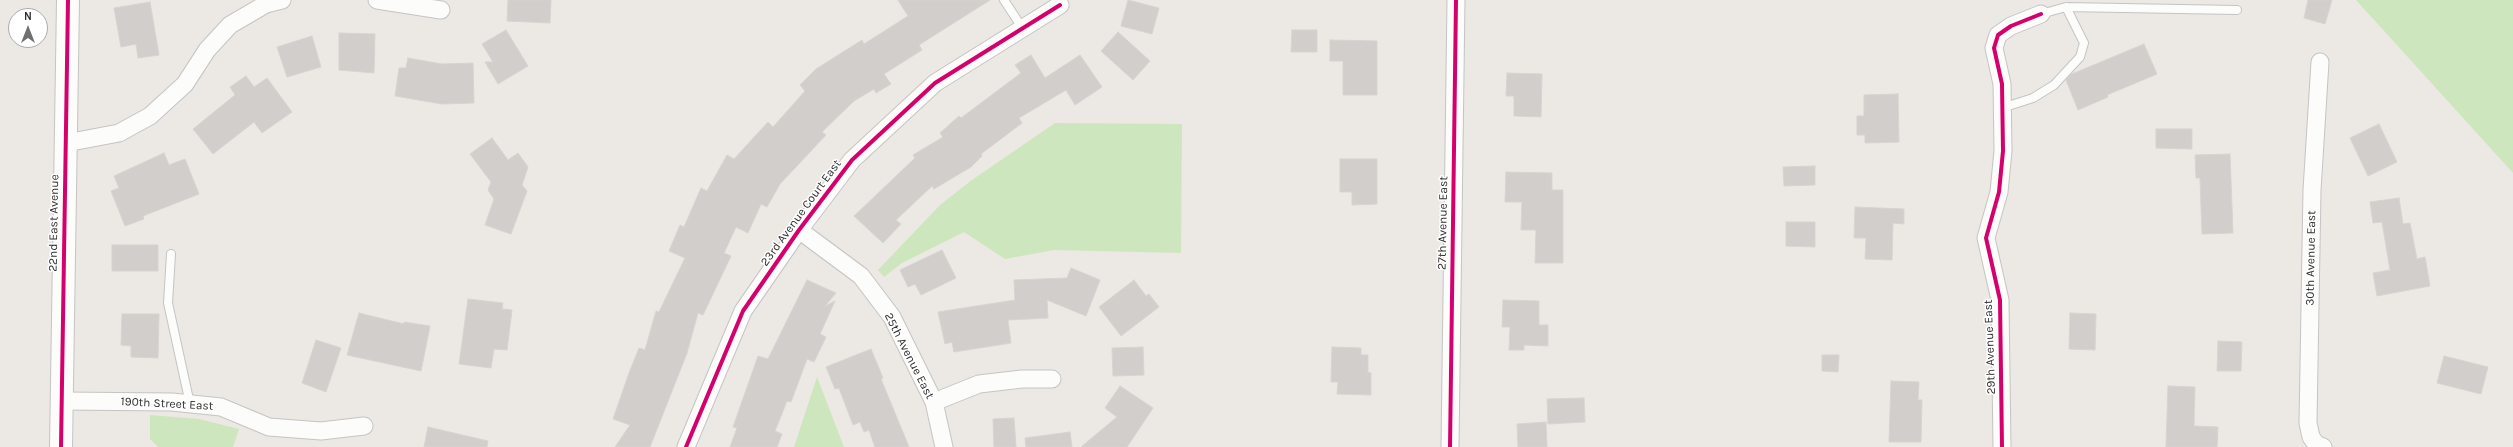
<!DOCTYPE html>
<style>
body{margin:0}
#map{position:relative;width:2513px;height:447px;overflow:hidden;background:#ece8e4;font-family:Karla,sans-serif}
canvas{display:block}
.north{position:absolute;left:8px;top:8px;width:40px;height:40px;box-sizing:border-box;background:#fff;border:1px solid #ababab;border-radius:50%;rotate:0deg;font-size:11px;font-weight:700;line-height:16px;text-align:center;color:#2e2e2e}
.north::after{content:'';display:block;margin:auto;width:14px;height:18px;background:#706f6e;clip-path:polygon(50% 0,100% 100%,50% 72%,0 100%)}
</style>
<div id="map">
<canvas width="2513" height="447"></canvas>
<div class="north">N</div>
</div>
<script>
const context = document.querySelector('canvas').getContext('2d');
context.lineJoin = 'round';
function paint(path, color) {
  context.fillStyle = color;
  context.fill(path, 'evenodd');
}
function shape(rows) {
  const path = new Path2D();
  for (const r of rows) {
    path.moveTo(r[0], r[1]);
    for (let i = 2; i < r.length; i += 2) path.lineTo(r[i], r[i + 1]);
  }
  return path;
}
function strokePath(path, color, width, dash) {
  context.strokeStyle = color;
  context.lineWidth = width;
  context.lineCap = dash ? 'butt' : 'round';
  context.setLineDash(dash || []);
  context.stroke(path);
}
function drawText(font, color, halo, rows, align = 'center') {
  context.font = font + ' Karla,sans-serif';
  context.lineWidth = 3;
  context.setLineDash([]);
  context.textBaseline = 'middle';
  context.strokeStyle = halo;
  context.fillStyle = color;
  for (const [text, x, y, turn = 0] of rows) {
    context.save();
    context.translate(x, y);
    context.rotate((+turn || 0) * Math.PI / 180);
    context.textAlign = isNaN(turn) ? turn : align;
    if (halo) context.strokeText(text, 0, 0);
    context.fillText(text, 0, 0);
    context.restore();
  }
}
paint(shape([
 [2356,0,2513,0,2513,173],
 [1055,123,1182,124,1181,253,1054,250,1005,259,964,232,902,263,884,277,878,270,940,205,972,180],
 [817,377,844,447,794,447],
 [150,415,199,419,239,429,233,447,158,447,150,439]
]), '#cee6be');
const building = shape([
 [508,0,551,0,550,23,507,21,508,0],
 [898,0,990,0,919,45,922,50,884,74,891,84,876,93,874,89,854,101,822,132,826,135,780,184,767,207,761,204,748,233,736,227,724,253,731,256,703,315,698,313,687,353,650,447,615,447,630,425,613,419,629,373,639,348,645,350,656,311,659,312,685,258,669,251,680,225,684,227,701,188,707,191,727,155,734,159,768,122,773,127,805,91,800,85,816,69,862,40,864,44,908,16,898,0],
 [1128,0,1159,8,1152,34,1121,26,1128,0],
 [2308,0,2332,0,2325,24,2304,18,2308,0],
 [150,2,159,55,138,58,136,44,121,47,114,8,150,2],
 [506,30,528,66,498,84,485,62,493,62,482,44,506,30],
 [1292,30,1317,30,1317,52,1291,52,1292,30],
 [1118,32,1150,61,1133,80,1101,51,1118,32],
 [339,33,375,34,374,73,339,70,339,33],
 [312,36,321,67,287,77,277,47,312,36],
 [1330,40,1377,41,1377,95,1343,95,1343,61,1330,61,1330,40],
 [2144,44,2157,74,2107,95,2108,97,2078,110,2066,80,2072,74,2144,44],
 [1031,55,1045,78,1080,55,1102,87,1075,105,1066,90,1019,118,1022,123,981,154,982,156,971,167,934,189,932,186,896,220,901,224,883,243,854,216,915,158,913,155,943,137,940,133,959,116,961,118,1021,73,1015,65,1031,55],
 [408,58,442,64,473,63,474,103,442,104,395,96,399,68,406,68,408,58],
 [1507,73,1542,74,1541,117,1514,116,1514,96,1506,96,1507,73],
 [246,76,254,87,267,78,292,112,262,133,254,122,213,154,193,129,235,95,230,87,246,76],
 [1898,94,1899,142,1865,143,1865,135,1857,135,1857,116,1864,116,1864,95,1898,94],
 [2379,124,2397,162,2368,176,2350,138,2379,124],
 [2156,129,2192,129,2192,149,2156,148,2156,129],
 [492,138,508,160,518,153,528,167,522,185,527,191,511,234,485,225,494,199,488,190,491,182,470,154,492,138],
 [164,153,169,165,185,159,199,194,143,216,144,219,125,226,111,191,119,188,114,176,164,153],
 [2230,154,2233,233,2202,234,2200,178,2196,178,2195,155,2230,154],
 [1340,159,1377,159,1377,204,1352,205,1352,192,1340,192,1340,159],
 [1815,166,1815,185,1784,186,1783,167,1815,166],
 [1506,172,1552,173,1552,190,1563,190,1563,263,1535,263,1536,230,1521,230,1522,202,1505,202,1506,172],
 [2399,198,2403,224,2410,223,2417,259,2425,257,2430,286,2377,296,2373,273,2390,270,2382,222,2373,223,2370,202,2399,198],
 [1855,207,1904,209,1904,224,1893,223,1892,260,1865,259,1866,238,1854,238,1855,207],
 [1786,222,1815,222,1815,247,1786,246,1786,222],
 [112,245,158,245,158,271,112,271,112,245],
 [942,250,956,278,921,295,915,284,908,287,900,270,942,250],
 [1071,268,1100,280,1086,316,1047,300,1048,318,1008,320,1011,343,954,352,952,342,945,344,938,312,1015,300,1014,280,1067,278,1071,268],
 [807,280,836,293,825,306,835,301,820,334,826,337,814,362,807,359,791,402,787,401,775,431,782,434,777,447,730,447,737,428,733,427,758,356,768,359,807,280],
 [1134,280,1146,296,1149,294,1159,307,1121,336,1099,307,1134,280],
 [468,299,503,303,502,309,512,310,507,350,494,349,491,368,459,364,468,299],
 [1503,300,1539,301,1539,325,1548,325,1548,346,1524,345,1524,350,1509,350,1510,327,1502,327,1503,300],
 [359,313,404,324,404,322,430,326,421,371,347,355,359,313],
 [2070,313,2096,314,2095,350,2069,349,2070,313],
 [122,314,159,314,158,358,131,357,131,346,121,345,122,314],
 [316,340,341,348,326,392,302,383,316,340],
 [2218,341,2242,342,2241,371,2217,371,2218,341],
 [1143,347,1144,375,1113,376,1112,348,1143,347],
 [1332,347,1361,348,1361,355,1368,355,1368,372,1371,373,1371,395,1337,394,1338,382,1331,382,1332,347],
 [871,349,883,378,881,379,909,447,875,447,869,430,864,432,860,422,853,425,839,388,835,389,826,367,871,349],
 [1822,355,1839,355,1838,372,1822,371,1822,355],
 [2444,356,2488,367,2481,394,2437,383,2444,356],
 [1891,381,1919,382,1918,400,1922,400,1921,442,1889,442,1891,381],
 [1120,386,1153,408,1127,447,1081,447,1117,417,1105,408,1120,386],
 [2168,386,2195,387,2194,426,2218,427,2217,447,2166,447,2168,386],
 [1584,398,1585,422,1548,424,1547,399,1584,398],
 [1014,418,1016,447,994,447,993,419,1014,418],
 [1546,422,1547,447,1518,447,1517,424,1546,422],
 [428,427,488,441,487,447,424,447,428,427],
 [1070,432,1072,447,1026,447,1025,438,1070,432]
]);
paint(building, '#d1cecb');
strokePath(building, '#d7d4d0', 1);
const lane = shape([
 [1004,0,1023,29],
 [2041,14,2066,7,2237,10],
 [2002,108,2033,98,2054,85,2080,57,2084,43,2066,7],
 [171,254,168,303,190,404]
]);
const street = shape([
 [377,0,441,10],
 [2320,62,2312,190,2308,423,2311,437,2316,444,2323,447],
 [66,143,119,133,150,116,185,84,207,50,230,25,266,4,282,0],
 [799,230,861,276,892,317,934,402,944,447],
 [62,401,172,402,221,407,269,427,321,431,364,426],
 [934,402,979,384,1022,379,1052,379],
 [686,447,743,311,799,230,852,160,935,83,1060,5],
 [1450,447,1456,0],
 [2002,447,2000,300,1986,238,1999,192,2003,151,2002,84,1994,48,1998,35,2011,26,2041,14]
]);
const secondary = shape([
 [61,447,68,0]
]);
strokePath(lane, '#c5c4c5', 10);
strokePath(street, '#c5c4c5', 19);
strokePath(secondary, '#c5c4c5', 24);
strokePath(lane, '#fcfcfb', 8);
strokePath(street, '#fcfcfb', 17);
strokePath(secondary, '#fcfcfb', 22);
strokePath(shape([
 [61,447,68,0],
 [686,447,743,311,799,230,852,160,935,83,1060,5],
 [1450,447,1456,0],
 [2002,447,2000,300,1986,238,1999,192,2003,151,2002,84,1994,48,1998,35,2011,26,2041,14]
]), '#d6006c', 4);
drawText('12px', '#2e2e2e', '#fff', [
 ["23rd Avenue Court East",801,213,-54],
 ["22nd East Avenue",54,223,-89],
 ["27th Avenue East",1443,223,-89],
 ["30th Avenue East",2311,258,-89],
 ["29th Avenue East",1990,347,-92],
 ["25th Avenue East",909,356,63],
 ["190th Street East",167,404,3]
]);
</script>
